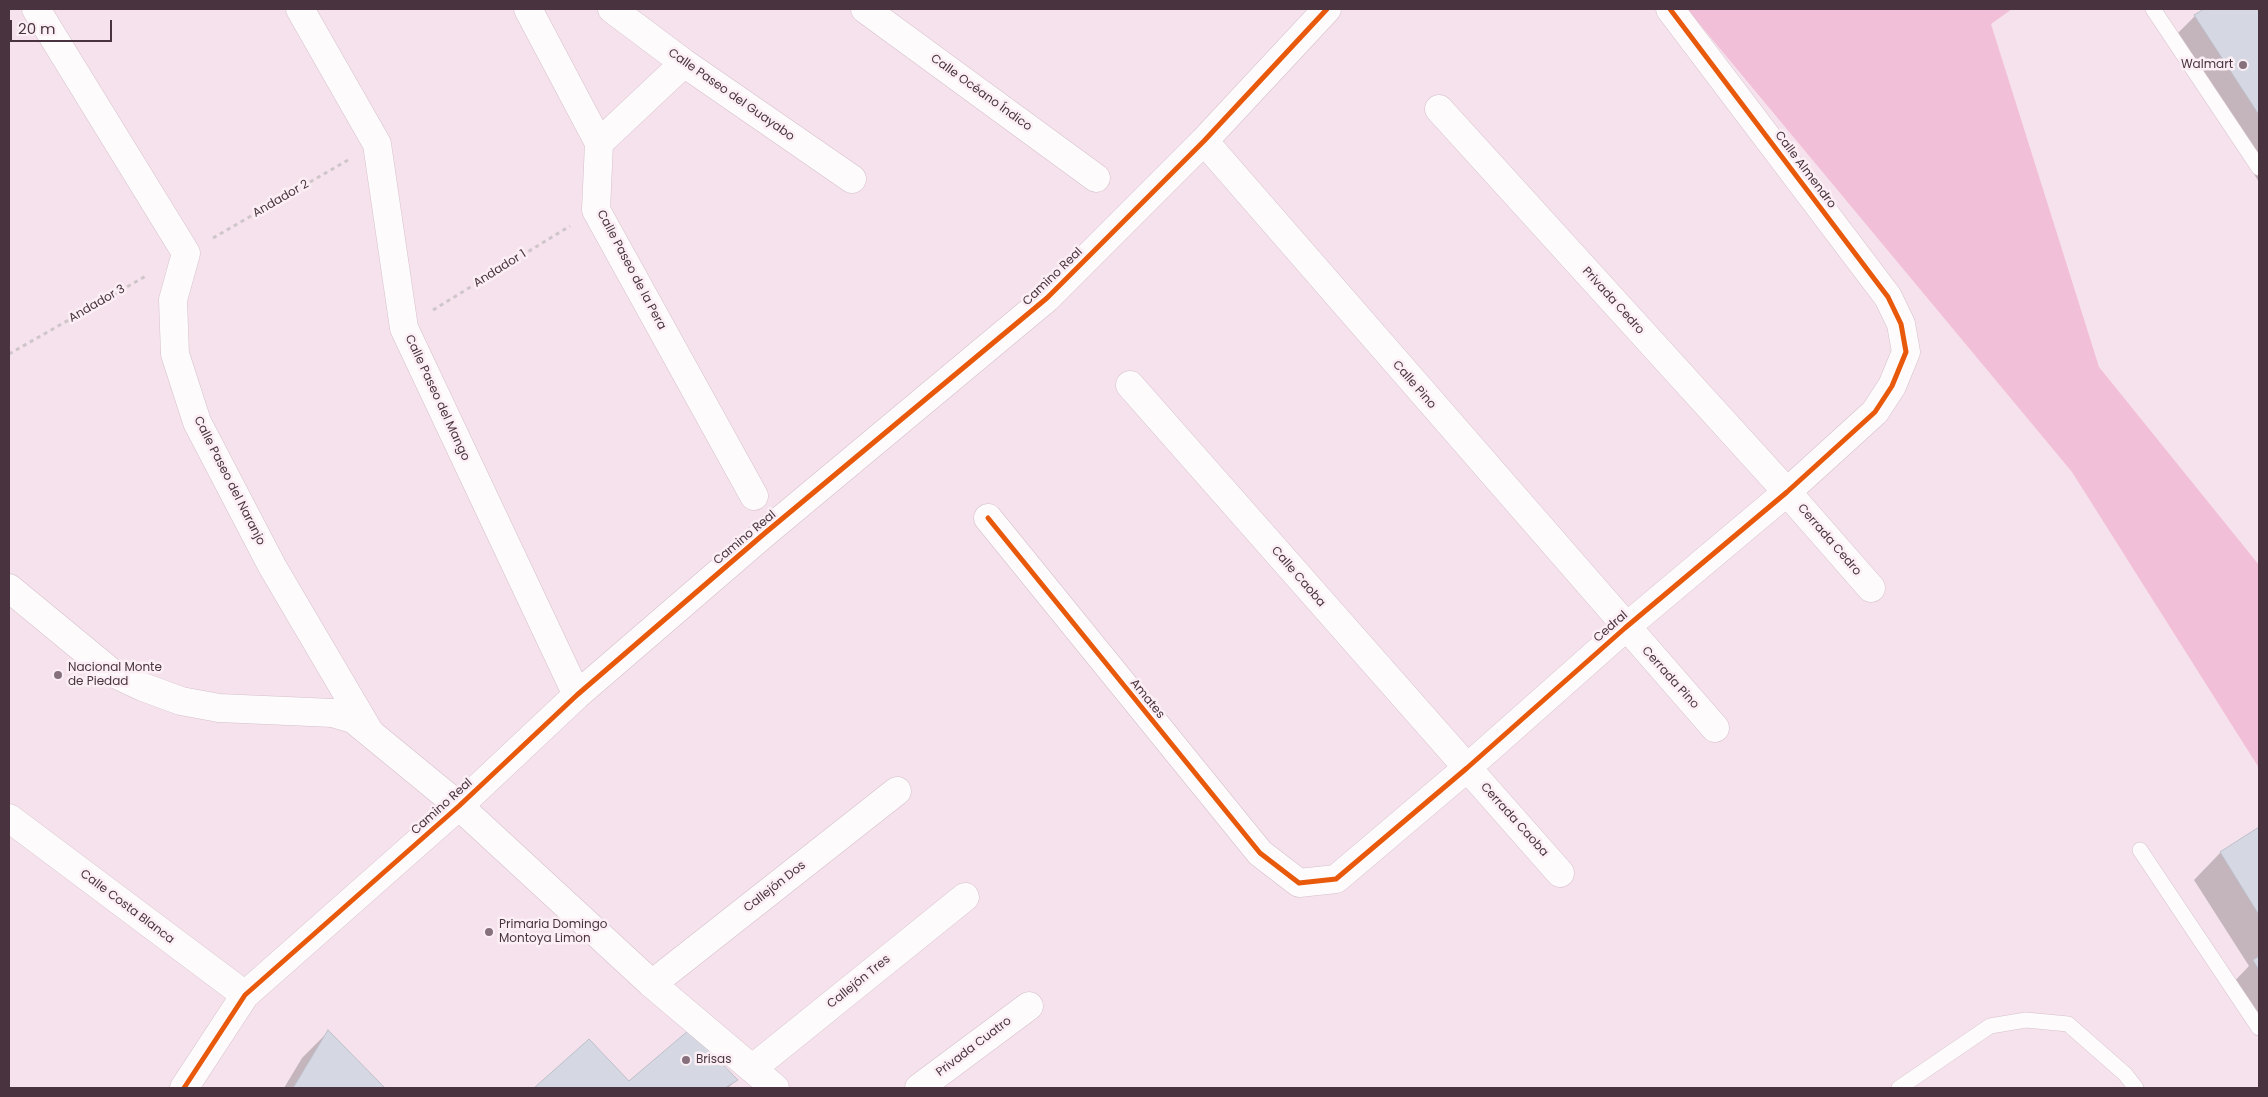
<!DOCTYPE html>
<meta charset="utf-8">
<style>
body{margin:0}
#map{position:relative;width:2268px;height:1097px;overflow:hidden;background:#f6e2ec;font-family:Poppins,sans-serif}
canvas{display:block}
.frame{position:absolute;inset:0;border:10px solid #49333e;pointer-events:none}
.scale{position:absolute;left:10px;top:20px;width:102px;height:22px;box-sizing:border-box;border:2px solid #49333e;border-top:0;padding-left:6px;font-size:15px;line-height:18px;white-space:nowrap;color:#49333e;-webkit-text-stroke:4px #fbeff5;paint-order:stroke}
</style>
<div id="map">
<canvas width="2268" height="1097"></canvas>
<div class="frame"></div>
<div class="scale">20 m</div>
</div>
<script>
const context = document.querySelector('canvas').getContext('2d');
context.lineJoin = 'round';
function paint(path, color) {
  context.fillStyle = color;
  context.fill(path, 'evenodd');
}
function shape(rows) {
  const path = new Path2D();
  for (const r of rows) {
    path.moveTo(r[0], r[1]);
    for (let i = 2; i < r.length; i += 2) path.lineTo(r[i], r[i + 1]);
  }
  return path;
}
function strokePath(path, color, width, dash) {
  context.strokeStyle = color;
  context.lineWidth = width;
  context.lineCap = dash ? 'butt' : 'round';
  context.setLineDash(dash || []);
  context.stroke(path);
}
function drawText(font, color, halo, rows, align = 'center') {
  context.font = font + ' Poppins,sans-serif';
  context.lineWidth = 5;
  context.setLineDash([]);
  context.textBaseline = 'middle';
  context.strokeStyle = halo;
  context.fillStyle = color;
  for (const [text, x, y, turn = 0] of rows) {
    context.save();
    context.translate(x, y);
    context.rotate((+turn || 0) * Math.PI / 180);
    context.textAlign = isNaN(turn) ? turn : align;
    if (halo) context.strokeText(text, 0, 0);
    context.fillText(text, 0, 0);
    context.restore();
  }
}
paint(shape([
 [1687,9,2012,9,1991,24,2099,367,2259,565,2259,768,2072,472]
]), '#f2bfd8');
paint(shape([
 [2206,9,2259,9,2259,182,2169,42,2195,16],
 [2259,829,2259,1038,2228,988,2249,966,2194,880,2220,853],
 [328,1032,383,1088,284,1088,302,1058],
 [589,1041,629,1082,736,1080,728,1088,536,1088]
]), '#0003');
const building = shape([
 [2204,9,2259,9,2259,115,2194,15,2204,9],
 [2259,827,2259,915,2220,852,2259,827],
 [2259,956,2259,970,2253,960,2259,956],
 [328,1030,385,1088,293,1088,328,1030],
 [689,1030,738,1080,725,1088,534,1088,589,1039,629,1081,689,1030]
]);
paint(building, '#d5d8e2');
strokePath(building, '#bcbfc9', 1);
const service = shape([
 [2153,9,2259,168],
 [2140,850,2259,1028],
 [1899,1088,1990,1026,2026,1020,2068,1024,2125,1074,2136,1088]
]);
const minor = shape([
 [36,9,186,253,173,300,175,354,197,422,272,566,369,731],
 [300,9,377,144,404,328,577,695],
 [528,9,599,143,596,210,754,496],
 [612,9,684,63,852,179],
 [865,9,1096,178],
 [1439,109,1787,492,1871,588],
 [1204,141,1715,728],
 [599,143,684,63],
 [1130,385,1560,873],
 [988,518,1260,853,1299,883,1336,879,1467,768,1625,628,1787,492,1875,412,1892,386,1906,352,1901,324,1888,297,1670,9],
 [9,818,245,995],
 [652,984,897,791],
 [753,1068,965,897],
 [184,1088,245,995,459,806,577,695,765,533,1047,298,1204,141,1327,9],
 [919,1088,1029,1006]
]);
const secondary = shape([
 [9,588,111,672,143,687,181,701,219,708,333,713,353,719,459,806,652,984,775,1088]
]);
strokePath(service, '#d4c0ca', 16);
strokePath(minor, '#d4c0ca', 29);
strokePath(secondary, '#d4c0ca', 29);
strokePath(shape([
 [213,238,348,160],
 [433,310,570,226],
 [9,354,146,276]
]), '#cfc6ca', 3, [4, 4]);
strokePath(service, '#fefbfc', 15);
strokePath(minor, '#fefbfc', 28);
strokePath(secondary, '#fefbfc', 28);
strokePath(shape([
 [988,518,1260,853,1299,883,1336,879,1467,768,1625,628,1787,492,1875,412,1892,386,1906,352,1901,324,1888,297,1670,9],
 [184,1088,245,995,459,806,577,695,765,533,1047,298,1204,141,1327,9]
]), '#e8590c', 5);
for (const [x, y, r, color] of [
 [2243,65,5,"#86707b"],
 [58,675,5,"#86707b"],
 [489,932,5,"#86707b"],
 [686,1060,5,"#86707b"]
]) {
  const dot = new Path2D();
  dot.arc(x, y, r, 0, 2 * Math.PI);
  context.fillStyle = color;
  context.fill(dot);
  strokePath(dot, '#fbeff5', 2);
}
drawText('12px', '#49333e', '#fbeff5', [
 ["Walmart",2233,65,"right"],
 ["Nacional Monte",68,668],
 ["de Piedad",68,682],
 ["Primaria Domingo",499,925],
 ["Montoya Limon",499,939],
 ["Brisas",696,1060]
], 'left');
drawText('12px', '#49333e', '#fbeff5', [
 ["Calle Océano Índico",981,93,36],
 ["Calle Paseo del Guayabo",731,95,35],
 ["Calle Almendro",1805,170,53],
 ["Andador 2",281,199,-30],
 ["Andador 1",500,269,-32],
 ["Calle Paseo de la Pera",631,270,62],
 ["Camino Real",1053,277,-44],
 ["Privada Cedro",1613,301,48],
 ["Andador 3",97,304,-30],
 ["Calle Pino",1414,385,49],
 ["Calle Paseo del Mango",437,398,65],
 ["Calle Paseo del Naranjo",229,481,63],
 ["Camino Real",745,538,-40],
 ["Cerrada Cedro",1829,540,49],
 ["Calle Caoba",1298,577,49],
 ["Cedral",1611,627,-41],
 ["Cerrada Pino",1670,678,48],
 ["Amates",1147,699,51],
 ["Camino Real",442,807,-42],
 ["Cerrada Caoba",1514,820,48],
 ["Callejón Dos",775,887,-38],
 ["Calle Costa Blanca",127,907,37],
 ["Callejón Tres",859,982,-39],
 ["Privada Cuatro",974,1047,-37]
]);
</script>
